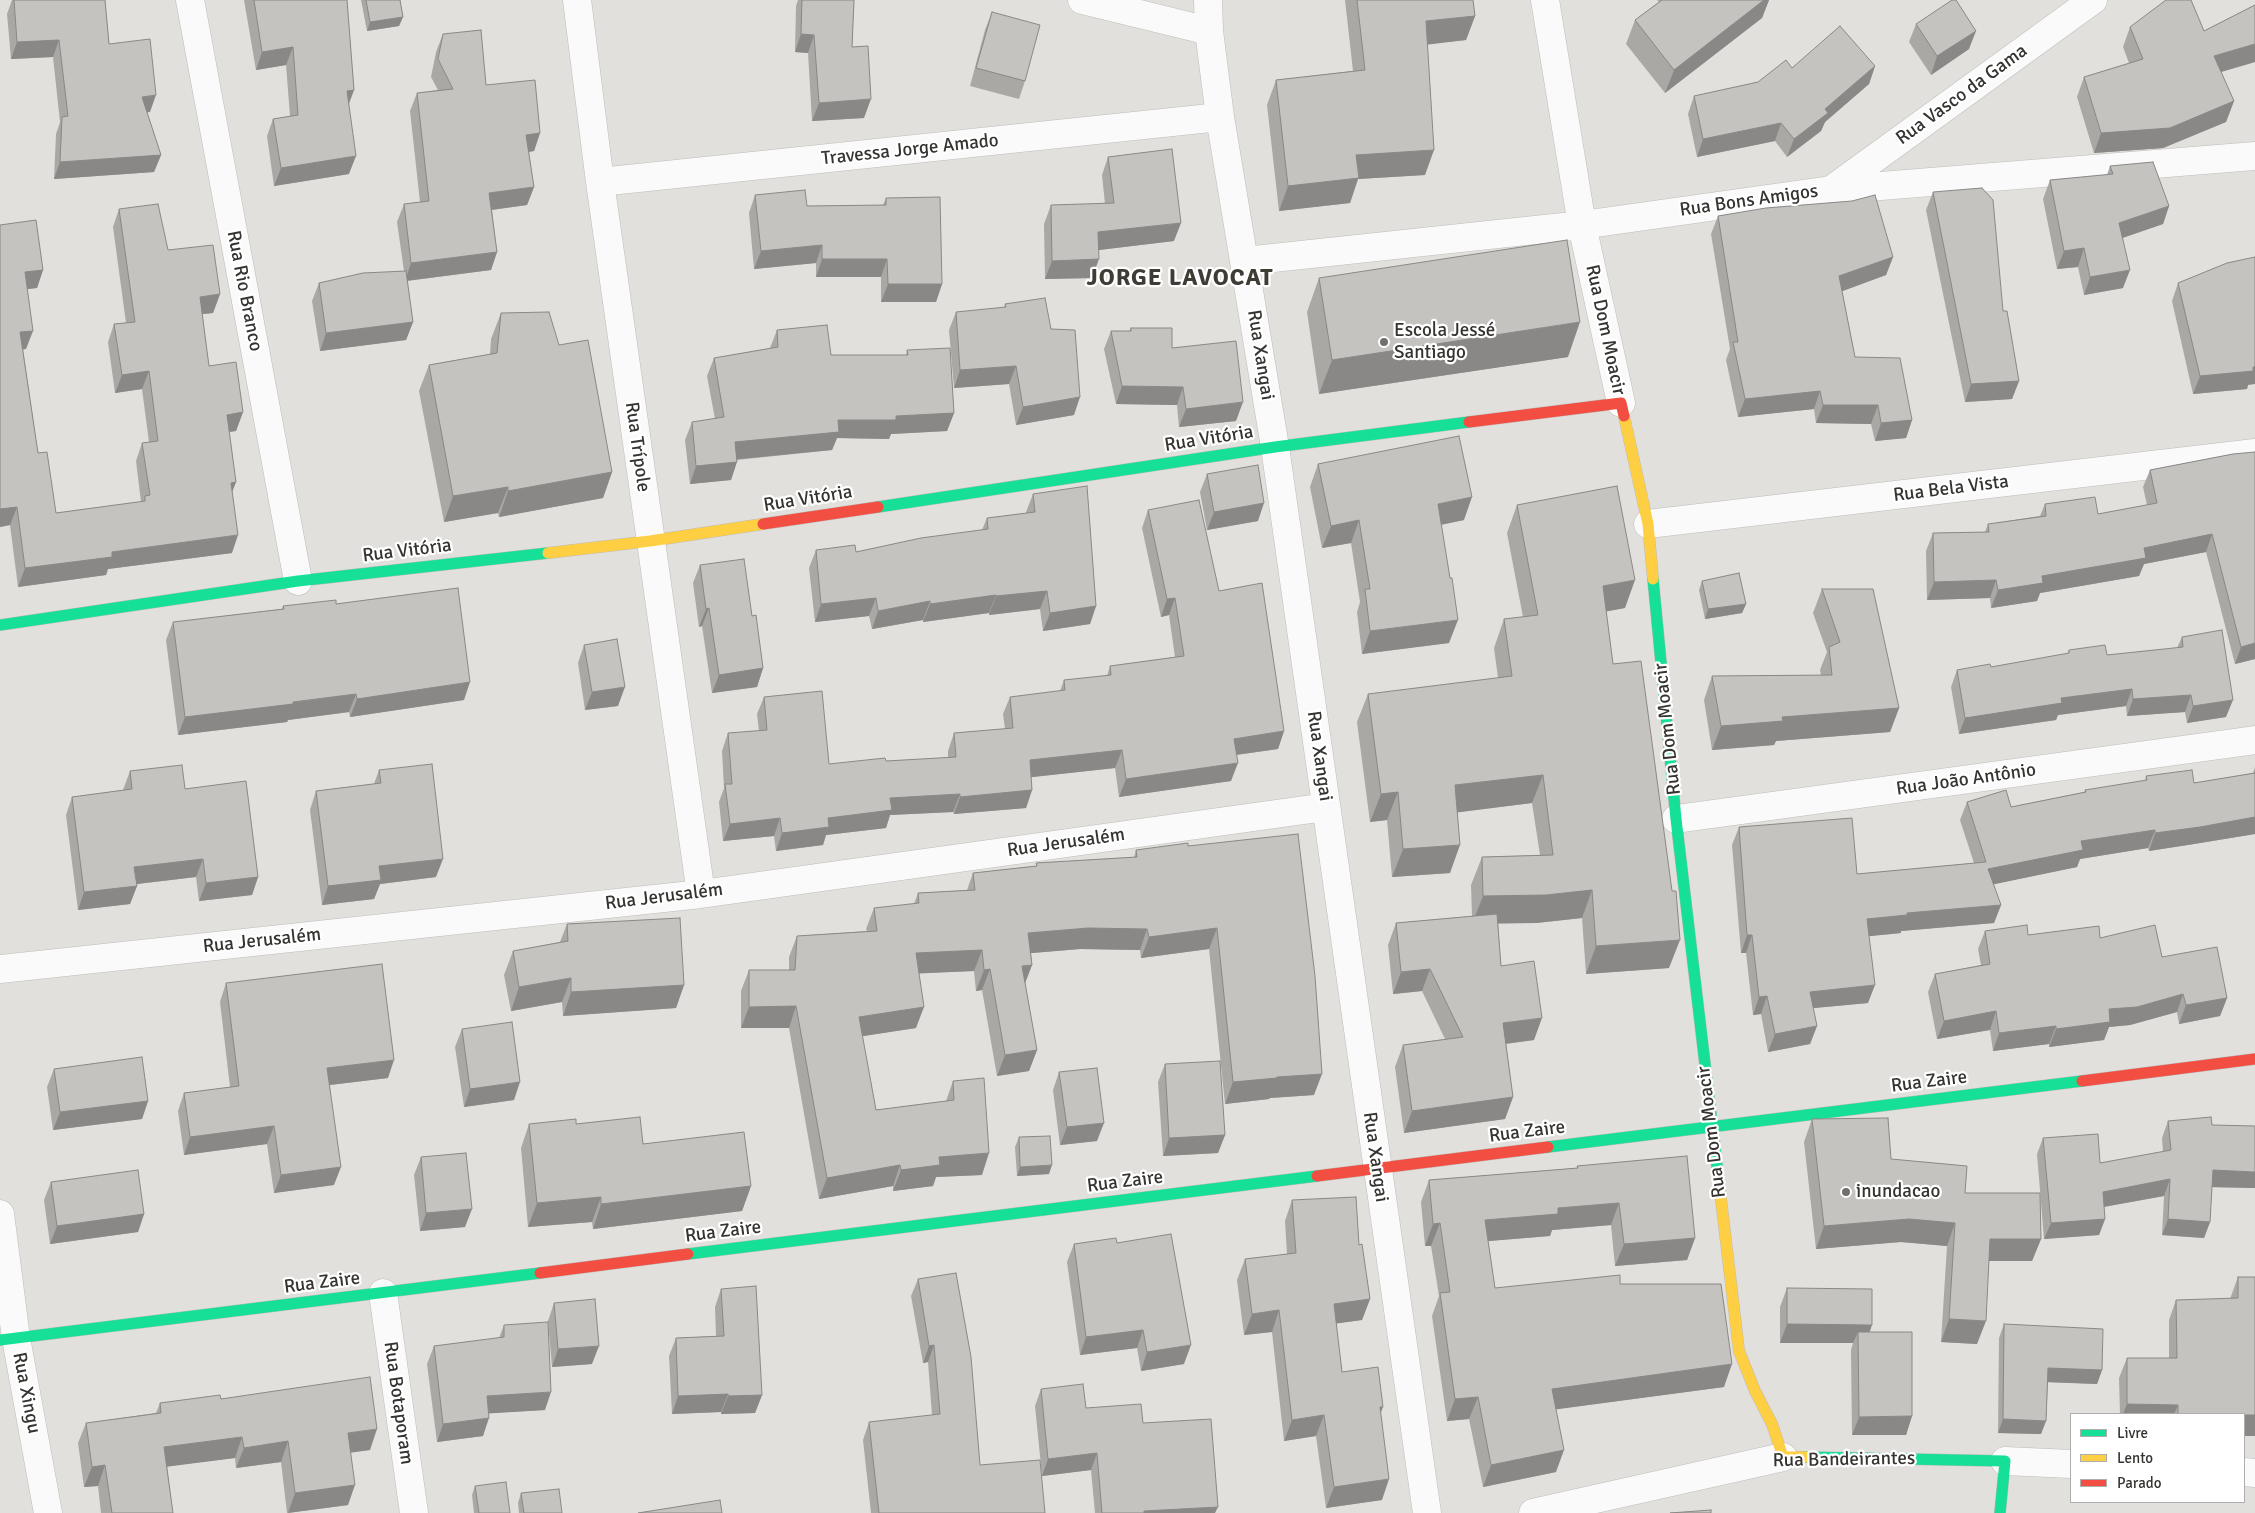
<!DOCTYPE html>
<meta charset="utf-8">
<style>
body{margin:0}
#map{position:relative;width:2255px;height:1513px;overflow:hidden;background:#e2e0dc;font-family:Signika,sans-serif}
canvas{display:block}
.legend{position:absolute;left:2070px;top:1413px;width:175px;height:90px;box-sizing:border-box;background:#fff;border:1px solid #aeaead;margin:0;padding:6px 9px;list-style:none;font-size:15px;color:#353431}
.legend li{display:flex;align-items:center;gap:10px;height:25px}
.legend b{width:25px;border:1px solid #aeaead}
</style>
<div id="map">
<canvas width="2255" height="1513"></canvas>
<ul class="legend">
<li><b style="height:6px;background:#16e098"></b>Livre</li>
<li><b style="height:6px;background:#ffcf43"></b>Lento</li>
<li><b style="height:6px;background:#f24e42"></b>Parado</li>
</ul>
</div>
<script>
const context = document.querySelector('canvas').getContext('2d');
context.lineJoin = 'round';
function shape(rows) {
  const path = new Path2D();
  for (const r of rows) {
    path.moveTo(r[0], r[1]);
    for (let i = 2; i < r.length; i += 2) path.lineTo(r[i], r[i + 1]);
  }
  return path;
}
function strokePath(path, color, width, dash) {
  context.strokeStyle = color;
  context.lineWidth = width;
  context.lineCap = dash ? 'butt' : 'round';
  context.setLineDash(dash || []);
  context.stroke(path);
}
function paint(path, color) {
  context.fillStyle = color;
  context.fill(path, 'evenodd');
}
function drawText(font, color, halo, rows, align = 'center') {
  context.font = font + ' Signika,sans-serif';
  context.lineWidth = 4.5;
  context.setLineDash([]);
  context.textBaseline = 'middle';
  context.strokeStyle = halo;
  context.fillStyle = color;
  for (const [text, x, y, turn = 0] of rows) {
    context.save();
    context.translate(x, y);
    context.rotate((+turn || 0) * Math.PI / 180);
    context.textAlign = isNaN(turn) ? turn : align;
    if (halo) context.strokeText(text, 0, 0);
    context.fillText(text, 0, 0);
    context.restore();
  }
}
const street = shape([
 [190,0,298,581],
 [577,0,600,182,701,894],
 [1082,0,1209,31],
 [1208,0,1209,31,1220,117,1275,447,1427,1513],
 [1545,0,1582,225,1621,403],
 [600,182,1220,117],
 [1831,190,2093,0],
 [1245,261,1582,225,1831,190,2255,156],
 [1648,524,2255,453],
 [1676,819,2255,740],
 [0,969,701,894,1326,807],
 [0,1214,16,1338,48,1513],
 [383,1293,414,1513],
 [2005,1461,2071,1464],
 [2244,1472,2255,1473],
 [1533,1513,1783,1457]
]);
const fast = shape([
 [878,507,1275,447,1469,422],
 [1653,579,1676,819,1720,1191],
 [0,625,298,581,548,553],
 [1548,1147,2082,1081],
 [688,1254,1317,1176],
 [0,1340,540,1273],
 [1806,1457,2005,1461,2000,1513]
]);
const slow = shape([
 [1624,416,1648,524,1653,579],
 [548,553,650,541,763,524],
 [1720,1191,1739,1351,1755,1391,1772,1424,1783,1457,1806,1457]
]);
const jam = shape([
 [1469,422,1621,403,1624,416],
 [763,524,878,507],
 [2082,1081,2255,1059],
 [1317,1176,1548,1147],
 [540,1273,688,1254]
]);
strokePath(street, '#bdbcb9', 29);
strokePath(fast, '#bdbcb9', 12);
strokePath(slow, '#bdbcb9', 12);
strokePath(jam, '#bdbcb9', 12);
strokePath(street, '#fbfafa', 28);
strokePath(fast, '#16e098', 11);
strokePath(slow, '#ffcf43', 11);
strokePath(jam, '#f24e42', 11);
paint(shape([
 [12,0,105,0,109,44,150,112,147,112,161,155,154,172,54,179,56,134,60,122,53,57,11,59,7,14],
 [244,0,347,0,354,90,349,104,349,174,274,186,267,136,273,119,290,116,286,65,256,70],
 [361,0,400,0,403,17,399,26,367,31],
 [798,0,854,0,852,47,864,118,812,121,808,53,795,52,796,6],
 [1345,0,1473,0,1475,16,1466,40,1427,44,1425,175,1358,179,1350,203,1279,211,1267,105,1276,80,1353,71],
 [1657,0,1769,0,1762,18,1665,93,1626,44,1635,20,1659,2],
 [2255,5,2255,62,2221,72,2234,101,2226,122,2163,148,2094,153,2077,97,2084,77,2129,63,2123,47,2130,27,2204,31],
 [992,12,1025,81,1019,99,970,86,985,30],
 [1916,24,1969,49,1931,75,1909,42],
 [443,34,486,85,540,133,534,151,529,152,534,187,527,205,492,210,497,252,491,270,407,281,413,322,406,340,320,351,312,301,319,283,404,271,397,222,404,204,420,202,410,111,417,93,438,90,431,77,436,52],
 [1875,66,1869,84,1825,122,1821,131,1787,157,1775,141,1697,157,1688,114,1694,96,1758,82,1792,68],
 [1108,157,1174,241,1098,250,1092,278,1045,279,1044,224,1051,205,1105,204,1102,175],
 [2110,166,2169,206,2163,224,2123,238,2123,288,2084,295,2078,267,2057,269,2043,199,2050,180,2107,175],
 [1933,192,2003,311,2019,381,2012,399,1965,402,1926,210],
 [755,195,807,206,883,205,886,198,942,284,936,302,881,302,881,277,816,277,816,263,754,269,749,213],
 [119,209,220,294,213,313,202,314,209,366,243,412,236,431,229,432,236,482,232,492,232,553,108,569,106,575,18,587,10,525,0,527,0,225,43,270,37,288,27,289,26,349,23,349,38,453,56,513,141,502,136,461,142,443,149,442,142,389,115,393,108,342,114,324,126,323,113,227],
 [1718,216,1893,257,1886,275,1842,291,1855,357,1912,420,1906,438,1875,441,1871,424,1816,423,1814,409,1738,417,1726,360,1730,349,1711,234],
 [1319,278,1568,357,1319,394,1307,312],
 [2178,283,2248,385,2247,389,2193,394,2172,301],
 [1005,304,1051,329,1074,415,1016,425,1009,384,954,388,949,330,956,312,1004,308],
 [501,313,559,345,612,472,603,498,499,517,498,513,444,522,419,391,429,365,490,354,491,339],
 [1131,328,1172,348,1236,421,1179,427,1177,405,1116,404,1104,349,1111,331,1129,331],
 [777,330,831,355,906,355,907,350,954,413,947,431,891,434,889,439,837,438,832,450,737,460,731,480,690,484,685,440,692,422,715,419,707,376,714,358,770,348],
 [2233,454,2255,659,2235,664,2206,552,2144,564,2139,576,2040,593,2037,601,1991,608,1990,598,1927,600,1926,551,1933,533,1985,532,1988,524,2040,516,2045,504,2098,514,2147,505,2143,487,2150,470],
 [1318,464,1464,520,1441,525,1449,643,1362,654,1357,612,1360,602,1351,543,1322,548,1310,487],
 [1207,474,1258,521,1207,530,1200,492],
 [1033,494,1096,606,1090,624,1043,631,1040,609,989,615,989,613,923,622,923,620,872,629,869,616,815,622,809,568,816,550,856,552,982,530,987,518,1026,513,1026,512],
 [1517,505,1625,608,1606,611,1613,664,1669,968,1586,974,1582,918,1536,923,1498,923,1501,966,1534,1040,1506,1044,1513,1097,1505,1119,1404,1133,1395,1067,1403,1045,1445,1039,1422,991,1393,994,1388,945,1396,923,1472,916,1471,885,1482,857,1540,855,1532,803,1457,812,1450,873,1392,877,1387,820,1370,822,1357,722,1368,694,1498,678,1494,648,1504,619,1523,617,1507,533],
 [1148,510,1219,591,1284,731,1278,749,1236,755,1231,781,1119,797,1115,768,1031,777,1032,790,1026,808,954,814,953,812,890,815,886,828,826,835,823,845,776,851,774,836,723,841,719,802,724,788,722,751,728,733,759,731,757,714,764,697,829,764,948,758,948,751,954,733,1005,729,1003,714,1010,697,1060,691,1064,680,1107,676,1110,666,1175,657,1169,615,1161,617,1142,528],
 [700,565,752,616,763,668,757,687,712,693,702,626,699,627,693,583],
 [1702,581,1746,604,1742,613,1705,619,1699,590],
 [1822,589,1899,708,1890,732,1776,741,1774,745,1712,750,1704,700,1712,676,1821,675,1820,670,1827,652,1813,613],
 [336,604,464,700,350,717,349,712,288,720,287,722,178,735,166,640,173,622,282,609,283,606],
 [2182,637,2226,717,2187,723,2185,712,2127,716,2126,706,2058,715,2056,720,1959,734,1951,687,1957,670,1991,667,2067,654,2069,650,2107,655,2177,648],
 [584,645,618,706,585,710,578,663],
 [2255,767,2255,834,2194,844,2149,851,2148,848,2080,859,2077,867,1993,884,2001,905,1994,923,1901,931,1901,933,1869,936,1868,1003,1813,1008,1817,1026,1810,1044,1768,1052,1761,1014,1753,1015,1746,953,1741,953,1732,845,1739,827,1857,874,1974,863,1960,820,1967,802,2011,807,2084,792,2085,790,2145,781,2146,776,2194,783,2253,773],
 [379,770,436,877,380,884,374,899,322,905,310,810,316,791,374,784],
 [130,771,185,789,258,877,252,895,199,901,196,877,137,884,137,886,130,904,78,910,66,815,72,797,123,790],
 [1188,846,1314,1095,1270,1098,1269,1099,1225,1104,1209,949,1141,958,1140,950,1080,949,1031,953,1032,965,1025,983,1037,1050,1029,1071,997,1076,982,990,976,991,974,971,919,973,916,1028,862,1036,876,1110,946,1101,953,1081,982,1175,936,1177,933,1186,893,1191,893,1186,819,1199,789,1028,741,1028,741,991,749,970,789,970,789,957,797,936,867,931,866,929,874,908,914,904,918,893,967,890,973,873,1036,866,1036,863,1134,857,1136,850],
 [567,924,684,985,676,1008,563,1016,562,1002,511,1011,504,975,513,951,560,942],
 [1985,931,2028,935,2100,938,2162,957,2227,998,2220,1016,2179,1024,2177,1012,2130,1025,2109,1027,2104,1040,2049,1047,2049,1044,1993,1051,1990,1030,1937,1039,1928,992,1935,974,1981,965,1978,949],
 [226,983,388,1078,330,1085,334,1185,274,1193,267,1144,184,1155,178,1111,184,1093,230,1087,220,1002],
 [462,1029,514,1100,464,1107,455,1047],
 [1165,1064,1225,1135,1218,1153,1163,1156,1158,1082],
 [54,1069,148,1101,142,1119,53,1130,47,1087],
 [1059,1072,1097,1141,1060,1145,1053,1090],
 [1812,1119,1891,1159,1965,1193,2041,1239,2032,1261,1988,1261,1977,1344,1941,1342,1947,1246,1901,1242,1816,1249,1804,1142],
 [2168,1121,2212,1125,2255,1188,2212,1187,2210,1222,2204,1238,2162,1235,2164,1196,2104,1207,2105,1219,2099,1235,2044,1239,2037,1154,2043,1138,2100,1163,2163,1152,2162,1138],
 [529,1124,576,1124,643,1144,751,1186,742,1211,593,1229,592,1222,528,1227,521,1148],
 [1019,1137,1049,1174,1017,1176,1015,1147],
 [421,1157,465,1227,420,1231,414,1175],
 [1577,1166,1695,1238,1687,1260,1615,1266,1611,1225,1552,1230,1550,1236,1488,1241,1495,1288,1620,1284,1724,1387,1556,1409,1556,1472,1483,1487,1469,1419,1447,1421,1432,1316,1439,1296,1431,1246,1425,1246,1421,1202,1429,1180,1577,1168],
 [51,1182,144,1214,138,1232,50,1244,44,1200],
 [1292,1200,1359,1245,1370,1299,1362,1320,1336,1323,1342,1372,1381,1414,1382,1500,1326,1508,1316,1436,1284,1441,1272,1332,1244,1335,1237,1280,1245,1259,1287,1254,1285,1221],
 [1117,1243,1184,1364,1141,1371,1137,1348,1080,1355,1067,1262,1074,1244],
 [2238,1277,2255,1436,2244,1436,2244,1414,2120,1414,2119,1378,2127,1358,2169,1358,2169,1320,2176,1300,2230,1299],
 [918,1279,980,1465,1045,1513,871,1513,863,1440,869,1422,932,1415,928,1362,923,1363,911,1296],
 [1787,1288,1870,1332,1912,1416,1906,1435,1852,1435,1851,1350,1853,1343,1780,1343,1780,1307],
 [721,1289,762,1395,755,1413,721,1414,721,1412,672,1414,669,1356,676,1338,716,1336,715,1307],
 [554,1303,592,1364,552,1367,548,1321],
 [2004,1324,2102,1370,2097,1384,2048,1382,2046,1421,2041,1434,1998,1433,1999,1338],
 [504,1325,545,1410,489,1413,483,1436,437,1442,427,1364,434,1346,499,1338],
 [1041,1389,1086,1408,1143,1423,1215,1513,1095,1513,1091,1470,1042,1476,1035,1406],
 [221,1399,370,1450,351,1452,348,1505,287,1513,281,1462,236,1468,235,1458,167,1466,173,1513,101,1513,98,1486,84,1487,78,1443,86,1423,156,1413,160,1403],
 [475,1486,510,1513,474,1513,472,1495],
 [521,1493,562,1513,519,1513,518,1503]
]), '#a9a8a5');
paint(shape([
 [1764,0,1769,0,1762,18,1665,93,1674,70],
 [1475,16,1466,40,1416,46,1426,21],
 [403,17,399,26,367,31,370,22],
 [1976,31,1969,49,1931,75,1937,56],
 [801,34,814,35,808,53,795,52],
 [59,40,53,57,11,59,17,42],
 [2255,44,2255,62,2207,76,2214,56],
 [293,47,286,65,256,70,262,52],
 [1875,66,1869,84,1825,122,1821,131,1787,157,1794,139,1825,109],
 [354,90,347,108,347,91],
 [156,95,150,112,136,114,142,97],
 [871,99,864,118,812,121,819,103],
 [2234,101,2226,122,2163,148,2094,153,2101,133],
 [1781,123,1775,141,1697,157,1703,139],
 [540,133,534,151,520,153,526,135],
 [1434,150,1425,175,1358,179,1350,203,1279,211,1288,186,1356,155],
 [161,155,154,172,54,179,60,162],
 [356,156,349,174,274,186,281,168],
 [534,187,527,205,483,211,489,193],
 [2169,206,2163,224,2113,241,2119,223],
 [1181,223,1174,241,1091,251,1098,232],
 [822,245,816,263,754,269,761,251],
 [2084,248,2078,267,2057,269,2064,251],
 [497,252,491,270,405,281,411,263],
 [1893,257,1886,275,1832,295,1839,276],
 [822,259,887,259,881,277,816,277],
 [1099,259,1092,278,1045,279,1052,261],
 [43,270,37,288,18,290,25,272],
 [2130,270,2123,288,2084,295,2090,277],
 [888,284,942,284,936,302,881,302],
 [220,294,213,313,193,315,200,297],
 [413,322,406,340,320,351,326,333],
 [1580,322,1568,357,1319,394,1332,360],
 [33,331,26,349,13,351,20,332],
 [1016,366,1009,384,954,388,960,370],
 [2253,367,2255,367,2255,384,2248,385,2247,389,2193,394,2200,376],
 [149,371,142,389,115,393,122,375],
 [2019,381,2012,399,1965,402,1971,384],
 [1122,386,1183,387,1177,405,1116,404],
 [1820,391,1814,409,1738,417,1745,399],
 [1080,397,1074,415,1016,425,1023,407],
 [1243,402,1236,421,1179,427,1186,409],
 [1823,405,1878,405,1871,424,1816,423],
 [243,412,236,431,220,433,227,415],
 [954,413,947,431,891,434,889,439,837,438,832,450,729,460,735,442,838,420,896,416],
 [1912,420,1906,438,1875,441,1881,423],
 [737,462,731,480,690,484,696,466],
 [612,472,603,498,499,517,508,491],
 [236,482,229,500,231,483],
 [508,487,498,513,444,522,453,496],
 [1472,497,1464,520,1429,527,1438,504],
 [1264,503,1258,521,1207,530,1214,512],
 [17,507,10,525,0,527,0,509],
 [1359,520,1351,543,1322,548,1331,526],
 [2212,534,2206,552,2144,564,2139,576,2040,593,2037,601,1991,608,1998,590,2042,576,2144,548],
 [238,535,232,553,108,569,106,575,18,587,25,568,112,552],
 [1635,580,1625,608,1593,614,1603,586],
 [1996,580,1990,598,1927,600,1934,582],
 [1047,591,1040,609,989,615,996,596],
 [996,595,989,613,923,622,930,604],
 [876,598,869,616,815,622,821,604],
 [1175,598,1169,615,1161,617,1167,599],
 [930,601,923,620,872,629,878,611],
 [1746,604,1742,613,1705,619,1708,609],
 [1096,606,1090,624,1043,631,1050,613],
 [709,608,702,626,699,627,706,609],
 [1458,620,1449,643,1362,654,1370,631],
 [2255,643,2255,659,2235,664,2241,647],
 [763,668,757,687,712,693,719,675],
 [470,682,464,700,350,717,357,699],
 [625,687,618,706,585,710,592,692],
 [2132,689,2126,706,2058,715,2056,720,1959,734,1965,718,2061,698],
 [356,694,349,712,288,720,287,722,178,735,185,717],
 [2191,695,2185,712,2127,716,2133,699],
 [2233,700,2226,717,2187,723,2193,706],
 [1899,708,1890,732,1776,741,1774,745,1712,750,1721,726,1782,717],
 [1284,731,1278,749,1228,756,1234,739],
 [1122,750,1115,768,1024,778,1030,760],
 [1238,763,1231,781,1119,797,1126,779],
 [1543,775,1532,803,1445,814,1455,785],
 [1032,790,1026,808,954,814,960,797],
 [1398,792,1387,820,1370,822,1381,794],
 [960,794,953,812,890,815,886,828,826,835,823,845,776,851,782,833,890,798],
 [2255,817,2255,834,2194,844,2149,851,2155,833],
 [780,818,774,836,723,841,730,824],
 [2155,830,2148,848,2080,859,2077,867,1981,887,1988,869,2081,841],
 [1460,845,1450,873,1392,877,1403,849],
 [203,859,196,877,128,885,134,867],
 [443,859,436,877,380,884,374,899,322,905,328,886,379,866],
 [258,877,252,895,199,901,206,883],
 [137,886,130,904,78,910,84,892],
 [1592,890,1582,918,1536,923,1472,924,1483,896],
 [2001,905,1994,923,1901,931,1901,933,1861,937,1867,919,1907,913],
 [1088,928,1147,929,1140,950,1080,949,1021,954,1028,933],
 [1217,928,1209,949,1141,958,1149,937],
 [1747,935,1752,935,1746,953,1741,953],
 [1680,940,1669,968,1586,974,1596,946],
 [982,950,974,971,908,974,916,953],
 [1032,965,1024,986,1022,966],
 [990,969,982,990,976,991,984,970],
 [1430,969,1422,991,1393,994,1401,972],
 [571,978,562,1002,511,1011,519,987],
 [684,985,676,1008,563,1016,571,992],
 [1875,985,1868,1003,1804,1009,1810,992],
 [2183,994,2177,1012,2130,1025,2109,1027,2104,1040,2049,1047,2056,1029,2109,1009],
 [1767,996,1761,1014,1753,1015,1759,997],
 [2227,998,2220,1016,2179,1024,2186,1005],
 [796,1006,789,1028,741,1028,749,1007],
 [924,1007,916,1028,851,1038,859,1017],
 [1996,1011,1990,1030,1937,1039,1944,1021],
 [1542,1018,1534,1040,1495,1045,1503,1023],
 [1817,1026,1810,1044,1768,1052,1775,1034],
 [2056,1026,2049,1044,1993,1051,1999,1033],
 [1037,1050,1029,1071,997,1076,1005,1055],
 [394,1060,388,1078,321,1086,327,1068],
 [1322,1074,1314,1095,1270,1098,1269,1099,1225,1104,1233,1082,1277,1077],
 [520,1082,514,1100,464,1107,470,1089],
 [1513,1097,1505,1119,1404,1133,1412,1111],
 [148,1101,142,1119,53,1130,60,1112],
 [1104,1123,1097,1141,1060,1145,1067,1127],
 [274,1126,267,1144,184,1155,190,1137],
 [1225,1135,1218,1153,1163,1156,1169,1138],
 [989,1153,982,1175,936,1177,933,1186,893,1191,901,1170,939,1157],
 [900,1165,893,1186,819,1199,827,1178],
 [1052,1165,1049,1174,1017,1176,1020,1167],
 [341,1167,334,1185,274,1193,281,1175],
 [2213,1170,2255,1172,2255,1188,2207,1187],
 [2170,1179,2164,1196,2097,1208,2103,1192],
 [751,1186,742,1211,593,1229,601,1204],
 [601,1197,592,1222,528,1227,537,1203],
 [1619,1203,1611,1225,1552,1230,1550,1236,1477,1242,1485,1220,1558,1208],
 [472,1209,465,1227,420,1231,426,1213],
 [144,1214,138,1232,50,1244,57,1226],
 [1909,1219,1955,1223,1947,1246,1901,1242,1816,1249,1824,1226],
 [2105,1219,2099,1235,2044,1239,2051,1223],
 [2168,1219,2210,1222,2204,1238,2162,1235],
 [1440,1223,1431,1246,1425,1246,1433,1224],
 [1695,1238,1687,1260,1615,1266,1624,1244],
 [1990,1239,2041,1239,2032,1261,1981,1261],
 [1370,1299,1362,1320,1326,1325,1334,1304],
 [1279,1310,1272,1332,1244,1335,1252,1314],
 [1949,1319,1986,1321,1977,1344,1941,1342],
 [1787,1324,1872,1325,1866,1343,1858,1332,1853,1343,1780,1343],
 [1143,1330,1137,1348,1080,1355,1086,1337],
 [934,1345,928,1362,923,1363,929,1346],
 [1191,1345,1184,1364,1141,1371,1147,1352],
 [599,1346,592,1364,552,1367,558,1349],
 [1732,1364,1724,1387,1544,1411,1552,1389],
 [2048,1368,2102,1370,2097,1384,2043,1382],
 [551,1392,545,1410,480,1414,487,1396],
 [728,1394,721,1412,672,1414,678,1396],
 [762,1395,755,1413,721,1414,728,1396],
 [1478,1397,1469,1419,1447,1421,1455,1399],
 [2127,1404,2178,1405,2174,1414,2123,1414],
 [1380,1407,1383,1407,1375,1428],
 [1324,1415,1316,1436,1284,1441,1292,1420],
 [2244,1415,2255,1415,2255,1436,2244,1436],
 [1912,1416,1906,1435,1852,1435,1859,1417],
 [489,1418,483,1436,437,1442,443,1424],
 [2003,1419,2046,1421,2041,1434,1998,1433],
 [377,1429,370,1450,341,1454,348,1433],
 [242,1437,235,1458,157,1468,164,1447],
 [288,1441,281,1462,236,1468,244,1448],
 [1564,1450,1556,1472,1483,1487,1491,1465],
 [1097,1453,1091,1470,1042,1476,1048,1459],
 [105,1465,98,1486,84,1487,92,1467],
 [1389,1479,1382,1500,1326,1508,1334,1487],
 [355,1485,348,1505,288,1513,295,1493],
 [1218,1507,1215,1513,1144,1513,1144,1511]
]), '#8a8886');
const building = shape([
 [14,0,105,0,109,44,150,39,156,95,142,97,161,155,60,162,62,117,68,116,59,40,17,42,14,0],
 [254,0,347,0,354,90,347,91,356,156,281,168,273,119,298,115,293,47,262,52,254,0],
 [366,0,400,0,403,17,370,22,366,0],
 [802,0,854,0,852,47,868,46,871,99,819,103,814,35,801,34,802,0],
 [1357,0,1473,0,1475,16,1426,21,1434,150,1356,155,1359,178,1288,186,1276,80,1365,70,1357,0],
 [1662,0,1764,0,1674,70,1635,20,1662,0],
 [1952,0,1956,0,1976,31,1937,56,1916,24,1952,0],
 [2166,0,2191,0,2204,31,2255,5,2255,44,2214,56,2234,101,2170,128,2101,133,2084,77,2143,59,2130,27,2166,0],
 [992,12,1040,25,1025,81,976,68,992,12],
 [1840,26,1875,66,1825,109,1828,113,1794,139,1781,123,1703,139,1694,96,1758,82,1786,60,1792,68,1840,26],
 [481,30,486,85,535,80,540,133,526,135,534,187,489,193,497,252,411,263,404,204,429,201,417,93,453,89,438,59,443,34,481,30],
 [1172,149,1181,223,1098,232,1099,259,1052,261,1051,205,1114,203,1108,157,1172,149],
 [2153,162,2169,206,2119,223,2130,270,2090,277,2084,248,2064,251,2050,180,2113,174,2110,166,2153,162],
 [1982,188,1993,200,2003,311,2007,311,2019,381,1971,384,1933,192,1982,188],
 [805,190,807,206,886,205,886,198,940,197,942,284,888,284,887,259,822,259,822,245,761,251,755,195,805,190],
 [1875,195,1893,257,1839,276,1855,357,1900,358,1912,420,1881,423,1878,405,1823,405,1820,391,1745,399,1733,342,1738,342,1718,216,1766,208,1852,201,1875,195],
 [158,204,168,250,213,245,220,294,200,297,209,366,236,362,243,412,227,415,236,482,231,483,238,535,112,552,112,557,25,568,17,507,0,509,0,225,36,220,43,270,25,272,33,331,20,332,38,453,47,452,56,513,145,501,145,496,150,495,142,443,158,441,149,371,122,375,114,324,135,322,119,209,158,204],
 [1567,240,1580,322,1332,360,1319,278,1567,240],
 [2255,257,2255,367,2253,367,2253,371,2200,376,2178,283,2227,263,2255,257],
 [406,271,413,322,326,333,319,283,363,273,406,271],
 [1045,298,1051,329,1075,330,1080,397,1023,407,1016,366,960,370,956,312,1006,307,1005,304,1045,298],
 [549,312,559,345,588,340,612,472,508,491,508,487,453,496,429,365,497,353,501,313,549,312],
 [827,325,831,355,908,355,907,350,950,348,954,413,896,416,896,420,838,420,839,432,735,442,737,462,696,466,692,422,724,417,714,358,778,347,777,330,827,325],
 [1131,328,1172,328,1172,348,1236,341,1243,402,1186,409,1183,387,1122,386,1111,331,1131,331,1131,328],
 [1459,436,1472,497,1438,504,1450,578,1452,578,1458,620,1370,631,1365,589,1370,589,1359,520,1331,526,1318,464,1459,436],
 [2255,452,2255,643,2241,647,2212,534,2144,548,2146,558,2042,576,2043,583,1998,590,1996,580,1934,582,1933,533,1989,532,1988,524,2046,516,2045,504,2095,497,2098,514,2157,503,2150,470,2233,454,2255,452],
 [1258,465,1264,503,1214,512,1207,474,1258,465],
 [1087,486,1096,606,1050,613,1047,591,996,596,996,595,930,604,930,601,878,611,876,598,821,604,816,550,855,545,856,552,921,538,988,529,987,518,1035,512,1033,494,1087,486],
 [1617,486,1635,580,1603,586,1613,664,1641,661,1672,891,1676,891,1680,940,1596,946,1592,890,1546,895,1483,896,1482,857,1553,855,1543,775,1455,785,1460,845,1403,849,1398,792,1381,794,1368,694,1512,676,1504,619,1538,615,1517,505,1617,486],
 [1199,500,1219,591,1262,583,1284,731,1234,739,1238,763,1126,779,1122,750,1030,760,1032,790,960,797,960,794,890,798,892,810,828,818,829,827,782,833,780,818,730,824,725,784,732,784,728,733,767,730,764,697,822,691,829,764,885,758,886,761,956,757,954,733,1013,728,1010,697,1065,690,1064,680,1111,675,1110,666,1184,656,1175,598,1167,599,1148,510,1199,500],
 [744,559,752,616,756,615,763,668,719,675,709,608,706,609,700,565,744,559],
 [1739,573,1746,604,1708,609,1702,581,1739,573],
 [458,588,470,682,357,699,356,694,293,702,293,704,185,717,173,622,284,609,283,606,336,600,336,604,458,588],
 [1822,589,1873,589,1899,708,1782,717,1783,721,1721,726,1712,676,1832,675,1829,647,1840,642,1822,589],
 [2222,630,2233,700,2193,706,2191,695,2133,699,2132,689,2061,698,2062,703,1965,718,1957,670,1990,664,1991,667,2069,653,2069,650,2105,645,2107,655,2183,647,2182,637,2222,630],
 [617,639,625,687,592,692,584,645,617,639],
 [432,764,443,859,379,866,381,880,328,886,316,791,381,783,379,770,432,764],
 [182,765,185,789,246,781,258,877,206,883,203,859,134,867,137,886,84,892,72,797,132,789,130,771,182,765],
 [2192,770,2194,783,2255,773,2255,817,2200,827,2155,833,2155,830,2081,841,2083,850,1988,869,2001,905,1907,913,1907,915,1867,919,1875,985,1810,992,1817,1026,1775,1034,1767,996,1759,997,1752,935,1747,935,1739,827,1852,818,1857,874,1986,862,1967,802,2006,790,2011,807,2086,792,2085,790,2147,780,2146,776,2192,770],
 [1298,834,1315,976,1322,1074,1277,1077,1277,1078,1233,1082,1217,928,1149,937,1147,929,1088,928,1028,933,1032,965,1022,966,1037,1050,1005,1055,990,969,984,970,982,950,916,953,924,1007,859,1017,876,1110,954,1100,953,1081,984,1078,989,1153,939,1157,940,1165,901,1170,900,1165,827,1178,796,1006,749,1007,749,970,795,970,797,936,877,931,874,908,919,903,918,893,975,890,973,873,1037,866,1036,863,1137,857,1136,850,1188,843,1188,846,1298,834],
 [1497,914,1501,966,1534,961,1542,1018,1503,1023,1513,1097,1412,1111,1403,1045,1463,1037,1430,969,1401,972,1396,923,1497,914],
 [680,918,684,985,571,992,571,978,519,987,513,951,568,941,567,924,680,918],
 [2027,925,2028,935,2099,926,2100,938,2155,925,2162,957,2217,947,2227,998,2186,1005,2183,994,2137,1007,2109,1009,2110,1022,2056,1029,2056,1026,1999,1033,1996,1011,1944,1021,1935,974,1990,964,1985,931,2027,925],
 [382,964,394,1060,327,1068,341,1167,281,1175,274,1126,190,1137,184,1093,239,1086,226,983,382,964],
 [512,1022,520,1082,470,1089,462,1029,512,1022],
 [142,1057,148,1101,60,1112,54,1069,142,1057],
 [1220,1061,1225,1135,1169,1138,1165,1064,1220,1061],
 [1097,1068,1104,1123,1067,1127,1059,1072,1097,1068],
 [640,1117,643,1144,744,1132,751,1186,601,1204,601,1197,537,1203,529,1124,576,1119,576,1124,640,1117],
 [2211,1117,2212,1125,2255,1126,2255,1172,2213,1170,2210,1222,2168,1219,2170,1179,2103,1192,2105,1219,2051,1223,2043,1138,2098,1134,2100,1163,2171,1150,2168,1121,2211,1117],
 [1888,1118,1891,1159,1967,1166,1965,1193,2040,1193,2041,1239,1990,1239,1986,1321,1949,1319,1955,1223,1909,1219,1824,1226,1812,1119,1888,1118],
 [1050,1136,1052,1165,1020,1167,1019,1137,1050,1136],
 [466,1153,472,1209,426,1213,421,1157,466,1153],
 [1687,1156,1695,1238,1624,1244,1619,1203,1558,1208,1558,1214,1485,1220,1495,1288,1620,1275,1620,1284,1721,1284,1732,1364,1552,1389,1564,1450,1491,1465,1478,1397,1455,1399,1440,1293,1450,1292,1440,1223,1433,1224,1429,1180,1578,1168,1577,1166,1687,1156],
 [138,1170,144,1214,57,1226,51,1182,138,1170],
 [1356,1197,1359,1245,1362,1244,1370,1299,1334,1304,1342,1372,1378,1367,1383,1407,1380,1407,1389,1479,1334,1487,1324,1415,1292,1420,1279,1310,1252,1314,1245,1259,1296,1253,1292,1200,1356,1197],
 [1171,1234,1191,1345,1147,1352,1143,1330,1086,1337,1074,1244,1116,1238,1117,1243,1171,1234],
 [956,1273,971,1357,980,1465,1040,1460,1045,1513,879,1513,869,1422,940,1414,934,1345,929,1346,918,1279,956,1273],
 [2238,1277,2255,1277,2255,1415,2244,1415,2244,1414,2178,1414,2178,1405,2127,1404,2127,1358,2177,1358,2176,1300,2238,1298,2238,1277],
 [756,1286,762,1395,728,1396,728,1394,678,1396,676,1338,724,1336,721,1289,756,1286],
 [1787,1288,1872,1289,1872,1325,1787,1324,1787,1288],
 [595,1299,599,1346,558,1349,554,1303,595,1299],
 [548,1322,551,1392,487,1396,489,1418,443,1424,434,1346,504,1337,504,1325,548,1322],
 [2004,1324,2103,1329,2102,1370,2048,1368,2046,1421,2003,1419,2004,1324],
 [1858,1332,1912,1332,1912,1416,1859,1417,1858,1332],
 [370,1377,377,1429,348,1433,355,1485,295,1493,288,1441,244,1448,242,1437,164,1447,173,1513,112,1513,105,1465,92,1467,86,1423,161,1413,160,1403,220,1395,221,1399,370,1377],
 [1083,1384,1086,1408,1141,1404,1143,1423,1211,1419,1218,1507,1144,1511,1144,1513,1102,1513,1097,1453,1048,1459,1041,1389,1083,1384],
 [506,1482,510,1513,479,1513,475,1486,506,1482],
 [559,1489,562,1513,524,1513,521,1493,559,1489],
 [720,1500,722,1513,638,1513,720,1500],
 [1711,1510,1711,1513,1670,1513,1711,1510]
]);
paint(building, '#c5c3c0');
strokePath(building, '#8a8886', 1);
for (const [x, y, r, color] of [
 [1384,342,5,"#72706d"],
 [1846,1192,5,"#72706d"]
]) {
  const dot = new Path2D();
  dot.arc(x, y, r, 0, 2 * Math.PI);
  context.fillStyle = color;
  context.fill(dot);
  strokePath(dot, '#fff', 2);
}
drawText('19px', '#353431', '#fff', [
 ["Rua Vasco da Gama",1962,95,-36],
 ["Travessa Jorge Amado",910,150,-6],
 ["Rua Bons Amigos",1749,201,-8],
 ["Rua Rio Branco",244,291,79],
 ["Rua Dom Moacir",1605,330,78],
 ["Rua Xangai",1260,355,81],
 ["Rua Vitória",1209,439,-9],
 ["Rua Trípole",637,447,82],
 ["Rua Bela Vista",1951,489,-7],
 ["Rua Vitória",808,499,-9],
 ["Rua Vitória",407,551,-7],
 ["Rua Dom Moacir",1668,729,-96],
 ["Rua Xangai",1319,756,82],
 ["Rua João Antônio",1966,780,-8],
 ["Rua Jerusalém",1066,843,-8],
 ["Rua Jerusalém",664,897,-7],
 ["Rua Jerusalém",262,941,-6],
 ["Rua Zaire",1929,1082,-7],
 ["Rua Zaire",1527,1132,-7],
 ["Rua Dom Moacir",1712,1132,-97],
 ["Rua Xangai",1375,1157,82],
 ["Rua Zaire",1125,1182,-7],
 ["Rua Zaire",723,1232,-7],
 ["Rua Zaire",322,1283,-7],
 ["Rua Xingu",26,1393,79],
 ["Rua Botaporam",398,1403,82],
 ["Rua Bandeirantes",1844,1460,-1]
]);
drawText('19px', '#353431', '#fff', [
 ["Escola Jessé",1394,331],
 ["Santiago",1394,353],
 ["inundacao",1856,1192]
], 'left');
context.letterSpacing = '1px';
drawText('bold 24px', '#3f3c35', '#fff', [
 ["JORGE LAVOCAT",1180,279]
]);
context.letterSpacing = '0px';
</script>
